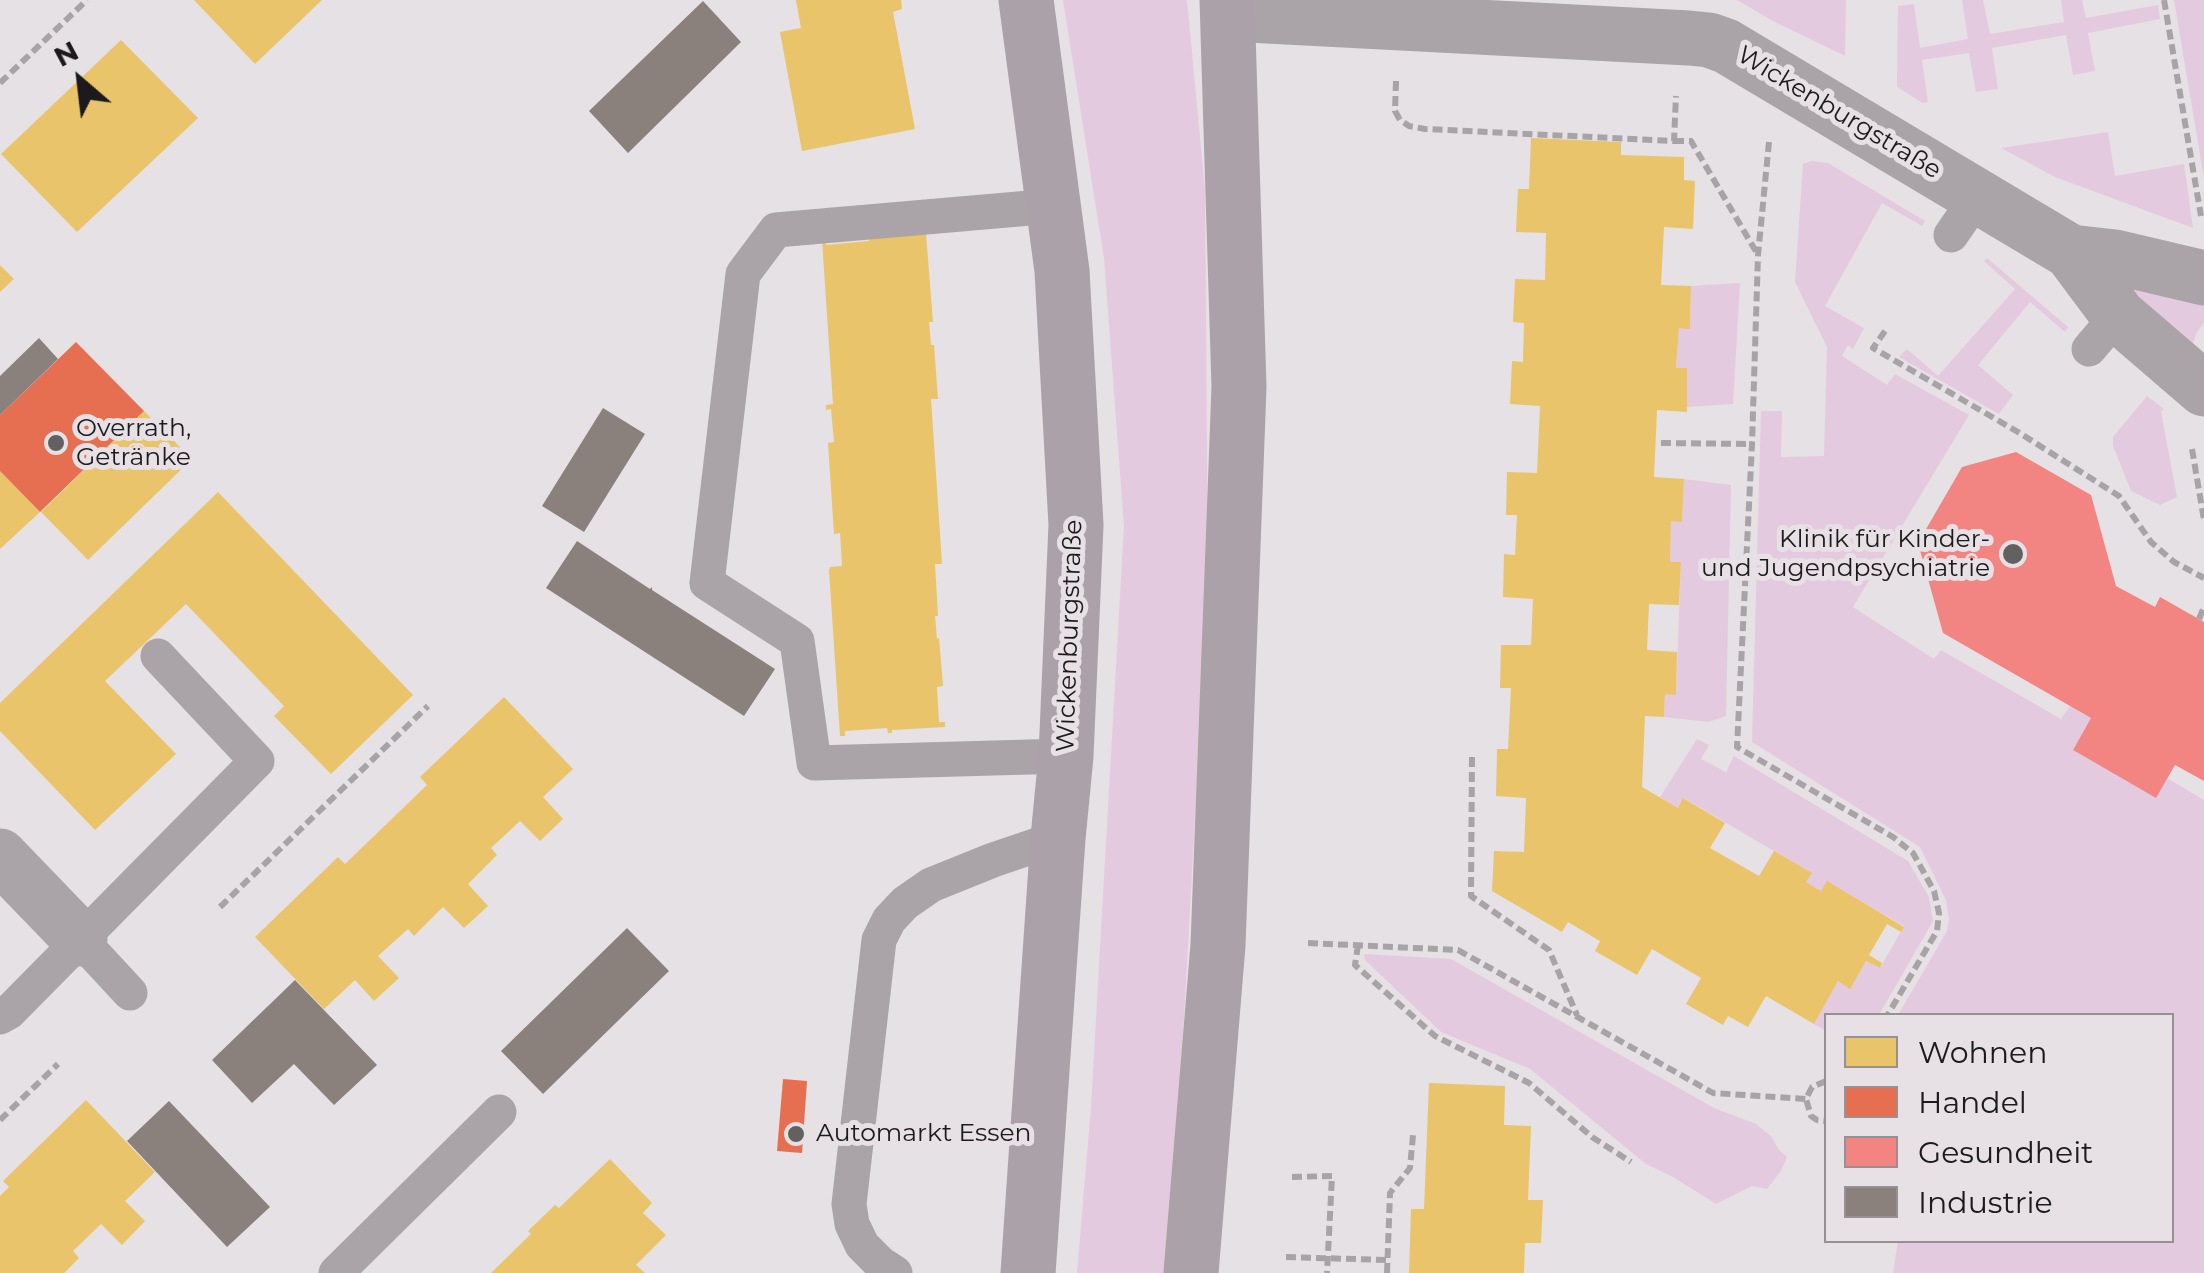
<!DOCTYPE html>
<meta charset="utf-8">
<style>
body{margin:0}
#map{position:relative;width:2204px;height:1273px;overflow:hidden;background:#e6e1e4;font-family:Montserrat,sans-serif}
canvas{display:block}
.legend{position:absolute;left:1824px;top:1013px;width:350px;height:230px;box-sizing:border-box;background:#e7e0e5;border:2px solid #969195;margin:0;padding:12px 18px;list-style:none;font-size:30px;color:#1c1a1c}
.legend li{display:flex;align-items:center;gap:20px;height:50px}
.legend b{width:50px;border:2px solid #969195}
.north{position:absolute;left:30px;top:30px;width:100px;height:100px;-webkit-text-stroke:8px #e7e0e5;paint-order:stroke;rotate:332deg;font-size:28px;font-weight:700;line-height:40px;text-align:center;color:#1c1a1c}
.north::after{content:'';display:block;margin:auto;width:35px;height:45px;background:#1c1a1c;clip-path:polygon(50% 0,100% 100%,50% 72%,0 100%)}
</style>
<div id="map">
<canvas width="2204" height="1273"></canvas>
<ul class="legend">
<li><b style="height:28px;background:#e9c46a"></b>Wohnen</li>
<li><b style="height:28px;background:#e76f51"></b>Handel</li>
<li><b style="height:28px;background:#f28482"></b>Gesundheit</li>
<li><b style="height:28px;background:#8a817c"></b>Industrie</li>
</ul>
<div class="north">N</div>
</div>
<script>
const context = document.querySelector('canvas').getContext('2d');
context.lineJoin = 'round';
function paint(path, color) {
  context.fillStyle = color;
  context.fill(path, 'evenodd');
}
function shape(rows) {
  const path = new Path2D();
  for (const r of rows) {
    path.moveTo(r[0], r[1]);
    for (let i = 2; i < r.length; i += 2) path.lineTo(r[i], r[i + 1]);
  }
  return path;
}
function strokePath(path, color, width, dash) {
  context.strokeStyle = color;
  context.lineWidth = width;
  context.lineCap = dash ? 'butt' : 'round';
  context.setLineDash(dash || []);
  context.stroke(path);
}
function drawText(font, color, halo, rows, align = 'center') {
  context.font = font + ' Montserrat,sans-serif';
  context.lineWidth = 10;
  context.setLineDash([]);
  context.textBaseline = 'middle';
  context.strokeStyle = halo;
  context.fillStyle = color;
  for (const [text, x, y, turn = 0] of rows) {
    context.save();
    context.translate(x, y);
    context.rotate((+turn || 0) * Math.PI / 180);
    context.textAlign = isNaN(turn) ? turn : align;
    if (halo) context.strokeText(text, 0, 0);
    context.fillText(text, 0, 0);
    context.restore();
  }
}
paint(shape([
 [1063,0,1187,0,1205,190,1208,583,1179,1108,1165,1273,1077,1273,1091,1107,1124,526,1104,258],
 [1737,0,1846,0,1845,56,1773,21],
 [1962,0,1983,0,1990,34,2064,22,2061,0,2082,0,2086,18,2158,5,2160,19,2088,33,2095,71,2073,75,2066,35,1992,48,1998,89,1976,92,1969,53,1922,60,1928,102,1923,103,1897,87,1898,6,1914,4,1920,48,1968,39],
 [2174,0,2204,0,2204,178],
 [2108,132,2115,176,2184,164,2193,228,2055,177,2001,148],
 [1812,161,1828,163,1925,221,1922,226,1882,203,1825,306,1864,328,1853,349,1848,345,1842,356,1887,385,1895,374,1969,415,1853,607,1934,659,1941,650,2061,719,2070,706,2091,718,2073,750,2155,797,2167,778,2204,800,2204,1273,1893,1273,1898,1241,2172,1240,2172,1016,1898,1015,1947,931,1949,919,1946,900,1920,847,1752,742,1761,411,1782,411,1781,457,1824,456,1827,347,1795,282,1803,164],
 [1987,258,2068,327,2065,332,2030,302,1978,365,2013,395,1999,414,1899,357,1907,349,1938,376,2015,289,1984,261],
 [1740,283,1733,404,1686,407,1687,369,1676,368,1679,328,1690,328,1691,286],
 [2132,284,2204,296,2204,322,2197,332,2188,357,2130,304],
 [2147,396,2164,409,2161,412,2177,497,2160,505,2131,491,2113,446,2113,437],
 [1684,479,1731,485,1726,716,1708,722,1664,717,1665,694,1676,694,1681,563,1670,562,1671,521,1682,521],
 [1697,739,1709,745,1701,759,1726,772,1734,756,1908,861,1929,897,1933,921,1879,1015,1826,1016,1826,1031,1814,1024,1838,981,1850,988,1866,961,1880,968,1904,926,1827,882,1821,891,1806,882,1811,873,1684,798,1678,808,1660,797],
 [1364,954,1451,959,1714,1108,1756,1124,1771,1136,1780,1151,1787,1157,1781,1171,1767,1189,1752,1186,1716,1204,1673,1177,1646,1164,1530,1069,1441,1032,1365,960]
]), '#e4cade');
paint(shape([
 [194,0,322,0,255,64],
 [796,0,901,0,902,9,893,12,915,129,802,151,780,32,801,28],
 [121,40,198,118,77,232,1,154],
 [1531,138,1621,142,1621,155,1684,157,1684,180,1695,181,1693,229,1664,227,1661,285,1691,286,1690,329,1679,328,1676,368,1687,368,1687,412,1657,410,1654,477,1684,479,1682,522,1671,521,1670,562,1681,562,1679,605,1649,604,1647,650,1677,652,1676,695,1665,694,1664,717,1645,716,1642,787,1678,808,1683,798,1725,823,1710,848,1759,876,1774,851,1812,873,1806,882,1821,891,1827,881,1904,927,1901,932,1887,924,1869,955,1882,963,1880,968,1866,961,1850,989,1838,981,1814,1024,1766,996,1748,1027,1728,1016,1723,1025,1686,1004,1701,978,1652,949,1637,975,1595,951,1600,941,1568,922,1562,932,1492,891,1494,851,1524,852,1526,798,1496,796,1497,749,1508,749,1511,688,1500,688,1501,645,1531,645,1533,599,1503,597,1504,554,1515,555,1517,515,1506,515,1507,472,1537,473,1540,406,1510,404,1512,361,1523,362,1524,323,1513,322,1515,279,1545,280,1546,233,1516,232,1518,189,1529,189],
 [926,234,933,322,929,322,931,345,934,345,938,399,931,399,942,564,935,564,938,616,935,616,937,639,939,638,943,686,937,687,939,722,945,722,945,727,892,730,892,733,888,733,887,728,845,731,845,736,840,736,829,570,830,567,842,566,840,533,834,534,828,443,834,442,831,409,826,410,826,405,833,404,822,240,825,239,826,245,869,241,868,236],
 [0,265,14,279,0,292],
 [144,411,192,459,88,560,41,512],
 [0,471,40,512,0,549],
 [218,492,413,695,331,774,274,716,284,706,186,604,105,681,176,754,95,830,0,731,0,703],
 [504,697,573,769,543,797,563,819,540,841,520,821,491,848,497,855,468,884,488,906,464,928,443,907,414,936,408,929,378,956,399,978,374,1001,355,980,324,1009,255,937,338,857,345,864,427,785,420,777],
 [1429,1083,1505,1086,1504,1125,1531,1126,1528,1200,1543,1200,1541,1243,1525,1243,1524,1273,1409,1273,1411,1209,1424,1209],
 [86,1100,155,1172,125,1201,145,1221,122,1245,101,1224,73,1251,79,1258,64,1273,0,1273,0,1196,9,1187,3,1181],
 [610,1159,652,1203,643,1213,666,1235,636,1265,645,1273,491,1273,531,1234,528,1231,555,1205,559,1208]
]), '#e9c46a');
paint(shape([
 [76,342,144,411,40,512,0,471,0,415],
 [783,1079,807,1081,802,1153,777,1151]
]), '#e76f51');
paint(shape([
 [2016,452,2091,495,2116,586,2155,607,2160,597,2204,622,2204,781,2175,765,2156,798,2073,750,2091,718,1943,633,1918,543,1962,467]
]), '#f28482');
paint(shape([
 [703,1,741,42,628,153,589,111],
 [39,338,58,359,0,415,0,376],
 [603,408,645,434,584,532,542,506],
 [577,541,650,589,652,587,652,590,775,669,744,716,546,588],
 [627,928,669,971,543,1094,501,1051],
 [295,980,377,1065,334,1105,294,1064,252,1103,212,1060],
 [169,1101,270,1207,227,1247,127,1141]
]), '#8a817c');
strokePath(shape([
 [2164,0,2201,216],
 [1396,81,1395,111,1400,120,1409,126,1425,129,1674,141,1676,96],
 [0,83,87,0],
 [1674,141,1691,141,1758,255],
 [1769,142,1758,255,1752,444,1737,747,1893,837,1913,853,1934,891,1939,913,1937,931,1887,1016],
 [1885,331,1873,348,2018,432,2119,496,2151,542,2174,562,2204,578],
 [1661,443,1752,444],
 [2192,449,2204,520],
 [2199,619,2204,607],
 [1472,757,1471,896,1549,950,1577,1015],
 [220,907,428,706],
 [1308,943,1458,950,1713,1093,1806,1099],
 [1358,945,1355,965,1435,1036,1529,1083,1592,1137,1631,1162],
 [1826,1081,1812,1087,1806,1099,1811,1116,1817,1120,1826,1121],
 [0,1120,58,1064],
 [1292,1177,1332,1176,1327,1273],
 [1286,1257,1387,1260],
 [1387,1273,1390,1193,1410,1168,1413,1135]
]), '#a8a3a6', 6, [10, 5]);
strokePath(shape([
 [1053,206,776,230,743,274,707,583,797,641,814,763,1066,756],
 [1951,235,1978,196],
 [2089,349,2118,315],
 [80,939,130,993],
 [0,1017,9,1012,257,761,158,656],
 [336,1273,499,1112],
 [895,1273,881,1264,862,1245,852,1224,849,1204,879,940,889,920,905,903,931,885,993,860,1058,838]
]), '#aaa4a8', 35);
strokePath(shape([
 [1229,14,1689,38,1709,40,1726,46,2071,252,2118,315,2204,389],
 [2071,252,2115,257,2204,278],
 [0,856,80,939]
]), '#aaa4a8', 55);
strokePath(shape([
 [1026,0,1062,271,1076,525,1066,756,1058,838,1028,1273],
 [1191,1273,1218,945,1239,387,1227,0]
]), '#aaa2a8', 55);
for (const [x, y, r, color] of [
 [56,443,10,"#636062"],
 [2013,554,12,"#636062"],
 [796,1134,10,"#636062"]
]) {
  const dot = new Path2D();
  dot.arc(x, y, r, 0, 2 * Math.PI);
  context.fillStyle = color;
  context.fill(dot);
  strokePath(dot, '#e7e0e5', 4);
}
drawText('25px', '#1c1a1c', '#e7e0e5', [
 ["Wickenburgstraße",1839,113,31],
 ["Wickenburgstraße",1070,636,-88]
]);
drawText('25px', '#1c1a1c', '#e7e0e5', [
 ["Overrath,",76,429],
 ["Getränke",76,458],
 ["Klinik für Kinder-",1990,540,"right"],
 ["und Jugendpsychiatrie",1990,569,"right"],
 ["Automarkt Essen",816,1134]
], 'left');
</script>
